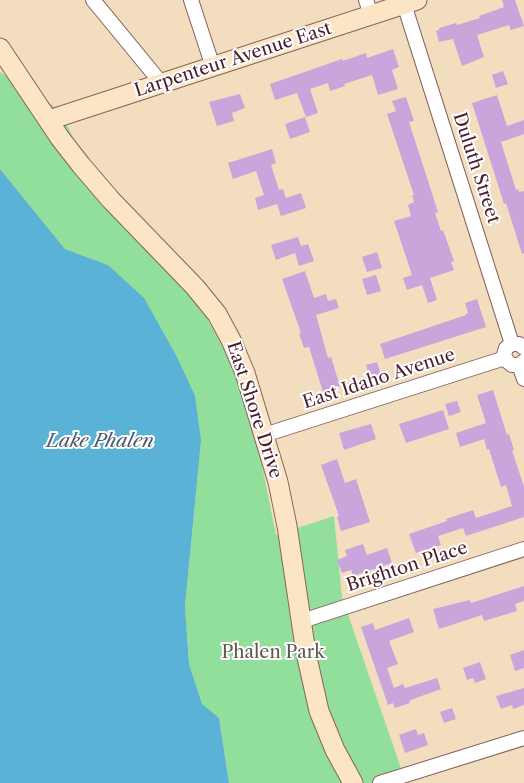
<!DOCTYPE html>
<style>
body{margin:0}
canvas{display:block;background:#f2ddbf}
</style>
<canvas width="524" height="783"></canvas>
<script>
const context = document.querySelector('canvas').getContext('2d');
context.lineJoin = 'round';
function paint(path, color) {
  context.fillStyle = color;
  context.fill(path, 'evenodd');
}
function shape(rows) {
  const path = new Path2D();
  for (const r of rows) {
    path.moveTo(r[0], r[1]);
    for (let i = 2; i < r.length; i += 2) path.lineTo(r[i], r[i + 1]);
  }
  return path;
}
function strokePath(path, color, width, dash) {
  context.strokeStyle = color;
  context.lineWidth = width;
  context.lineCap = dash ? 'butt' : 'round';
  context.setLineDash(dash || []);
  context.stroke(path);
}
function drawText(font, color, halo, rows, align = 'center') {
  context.font = font + ' "Libre Caslon Text",serif';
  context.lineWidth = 4;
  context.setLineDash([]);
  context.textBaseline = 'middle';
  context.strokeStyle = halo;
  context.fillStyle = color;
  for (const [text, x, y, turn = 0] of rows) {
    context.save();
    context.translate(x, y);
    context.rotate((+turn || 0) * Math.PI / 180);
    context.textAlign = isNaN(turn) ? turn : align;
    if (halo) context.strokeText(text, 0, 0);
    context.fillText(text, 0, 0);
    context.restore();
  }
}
paint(shape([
 [0,72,60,110,103,202,194,295,247,391,276,535,334,516,342,597,406,783,229,783,219,718,202,705,189,664,185,606,201,441,108,265,65,249,0,169]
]), '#92de9b');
paint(shape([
 [0,169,65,249,108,265,144,298,177,357,195,396,201,441,185,606,189,664,202,704,219,718,229,783,0,783]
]), '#5ab2d7');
paint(shape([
 [502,0,515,0,524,26,511,30,509,25,477,35,484,57,462,66,453,39,439,42,436,31,439,30,439,28,456,23,457,25,480,18,479,16,504,7],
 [393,49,399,67,392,70,398,89,378,95,372,75,344,84,345,86,330,91,328,83,310,89,318,113,306,117,297,93,275,100,270,84,342,59,343,61,366,53,367,58],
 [503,71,508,84,496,88,492,75],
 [240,94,245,108,232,113,234,121,217,126,209,102],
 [497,95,507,126,524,120,524,134,501,142,516,190,518,189,519,192,524,191,524,253,522,254,506,203,504,204,472,103],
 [406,97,414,121,409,122,438,212,435,213,441,231,443,230,454,261,451,262,454,270,430,278,437,300,428,303,422,285,407,290,403,278,412,275,394,221,411,216,408,205,414,202,412,195,414,195,387,114,396,111,392,101],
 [305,117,310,132,290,139,285,124],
 [272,149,276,163,271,165,279,190,283,189,286,198,301,193,306,208,281,216,277,204,258,210,255,198,264,195,256,171,233,179,228,163],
 [298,237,301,246,308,244,314,261,299,266,295,253,276,260,271,245],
 [377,252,382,268,367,272,362,257],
 [305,271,314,298,326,294,328,301,336,299,339,308,316,315,328,358,331,357,340,386,323,392,309,347,304,348,299,334,301,333,282,279],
 [376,275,381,291,367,295,362,279],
 [477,299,486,327,385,359,380,344,466,315,466,314,468,313,465,303],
 [377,362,381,375,370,379,366,365],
 [493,390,507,435,509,434,514,450,512,450,524,487,524,517,466,536,463,528,438,536,441,545,416,553,409,534,447,521,446,519,473,510,476,518,512,506,506,485,501,487,489,449,487,450,484,439,460,447,456,433,486,423,477,395],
 [457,401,461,412,449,416,445,404],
 [443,410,449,429,406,443,399,424],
 [371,424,376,439,344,450,339,433],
 [337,459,345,483,356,479,370,522,341,531,337,517,339,516,321,465],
 [363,544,367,555,387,548,392,563,353,576,351,570,342,573,337,560,347,556,345,550],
 [524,586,524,601,515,604,517,611,484,621,482,615,439,629,433,609,470,600,471,603],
 [409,618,414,632,389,641,398,664,387,668,394,688,403,684,405,688,437,678,441,689,416,698,409,701,410,703,395,708,393,703,388,705,361,627,373,623,375,630],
 [524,650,524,668,515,671,510,655],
 [480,662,486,679,475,683,473,678,467,680,463,668],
 [524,688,524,705,513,709,512,705,501,709,496,696],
 [452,708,456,719,444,723,440,712],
 [416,729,418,735,424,733,428,745,405,753,399,735]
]), '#caa5db');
const street = shape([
 [93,0,162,84],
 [191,0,213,67],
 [366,0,371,15],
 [404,4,512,344],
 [524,348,519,344,512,344,506,348,504,355,507,361,512,365,519,365,524,361],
 [519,365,524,379],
 [264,435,505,358],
 [302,621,524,549],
 [380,783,524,738]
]);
const secondary = shape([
 [0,48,60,138,81,165,111,200,195,287,217,314,231,340,245,373,278,482,287,526,306,653,319,711,335,750,353,783],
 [49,120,417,0]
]);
strokePath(street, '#85625f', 16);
strokePath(secondary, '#85625f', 21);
strokePath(street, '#fff', 14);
strokePath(secondary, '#fce5c4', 19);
drawText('18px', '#4a1f2b', '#fff', [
 ["Larpenteur Avenue East",233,60,-18],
 ["Duluth Street",476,168,72],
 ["East Idaho Avenue",379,379,-18],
 ["East Shore Drive",254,410,72],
 ["Brighton Place",407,567,-18]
]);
drawText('18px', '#60584d', '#fff', [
 ["Phalen Park",273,653]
]);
drawText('italic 19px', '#505a70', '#fff', [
 ["Lake Phalen",100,442]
]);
</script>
